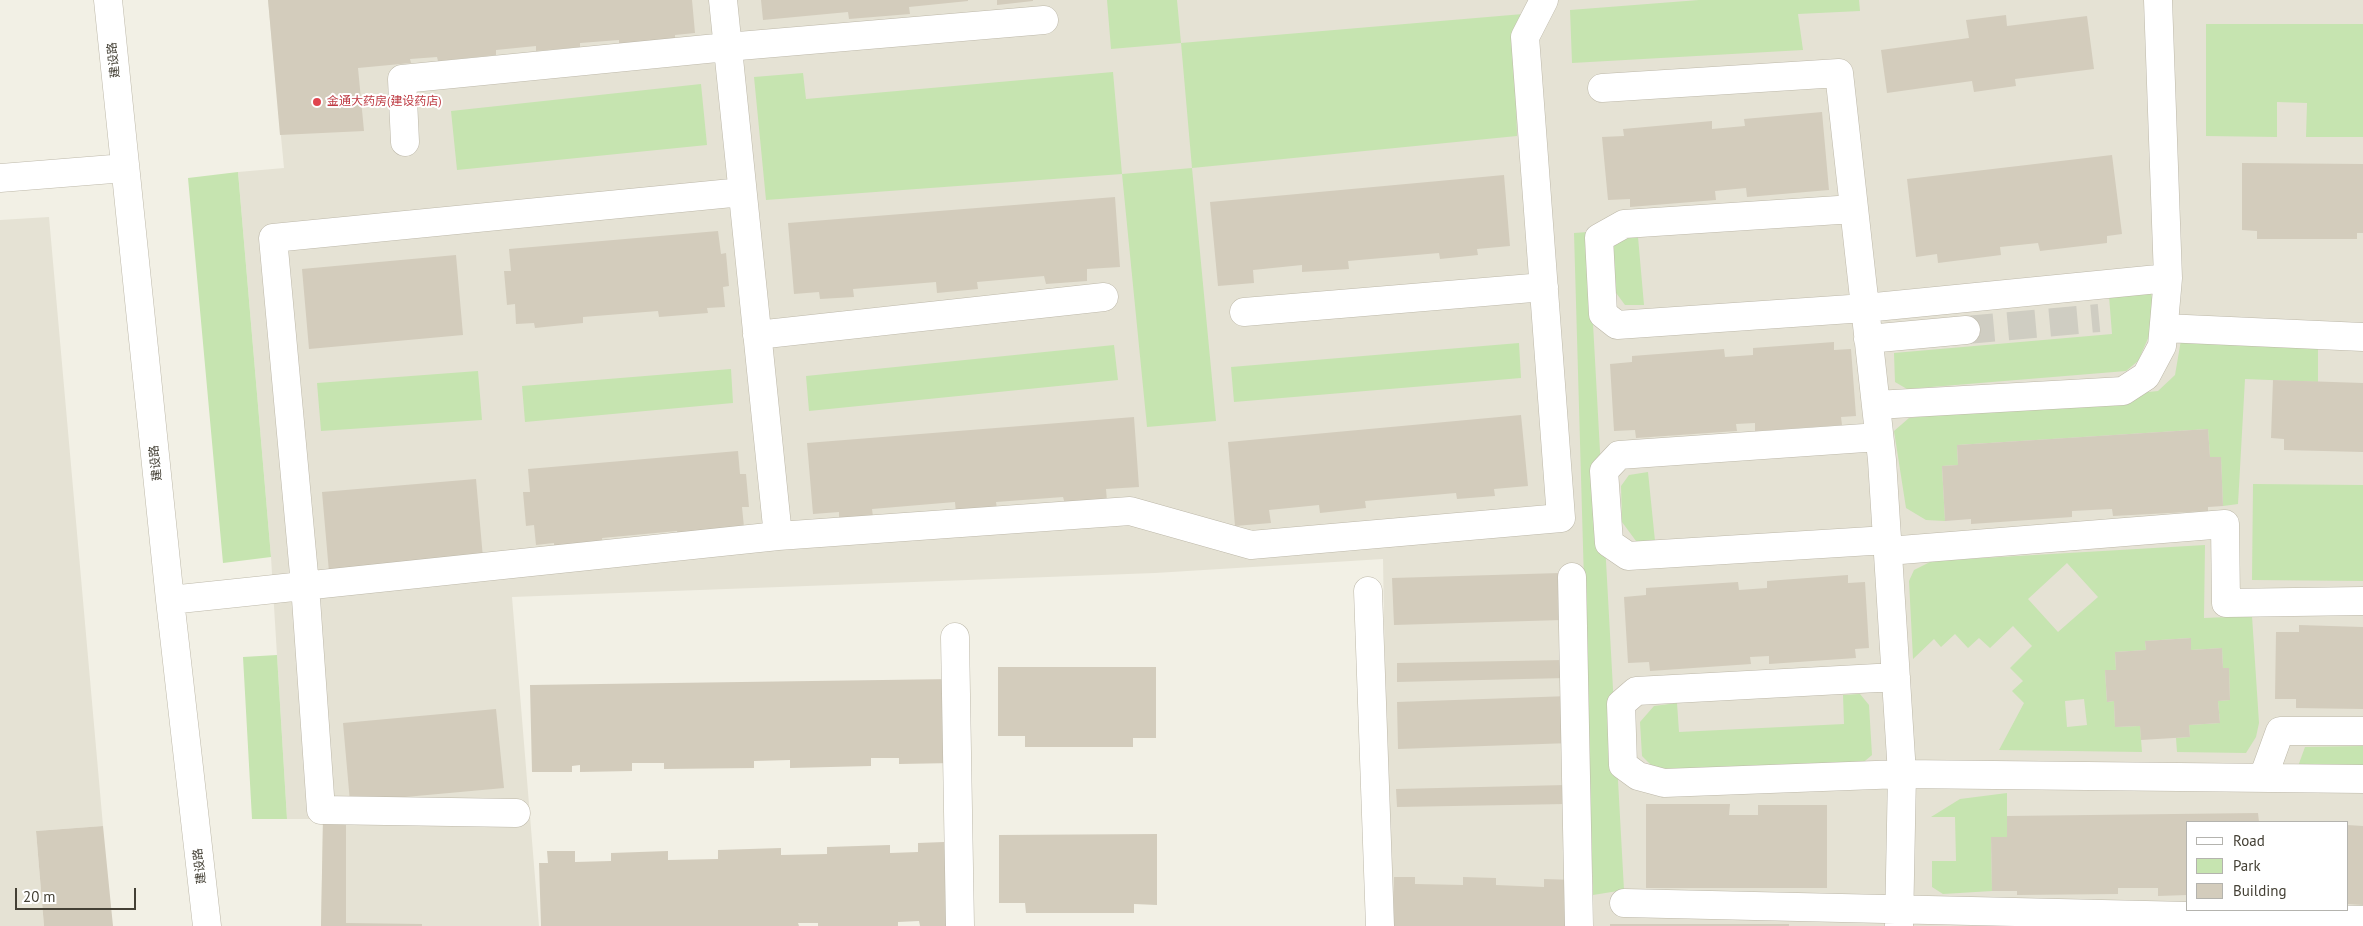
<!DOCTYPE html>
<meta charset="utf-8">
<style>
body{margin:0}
#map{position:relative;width:2363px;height:926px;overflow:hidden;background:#f2f0e5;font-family:"PT Sans",sans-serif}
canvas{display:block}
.legend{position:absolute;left:2186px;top:821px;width:162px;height:90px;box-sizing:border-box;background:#fff;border:1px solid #b4b3ae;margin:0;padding:6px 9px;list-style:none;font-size:15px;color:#444035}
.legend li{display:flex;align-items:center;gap:10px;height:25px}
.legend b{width:25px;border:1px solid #b4b3ae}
.scale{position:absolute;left:15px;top:888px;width:121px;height:22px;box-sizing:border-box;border:2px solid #444035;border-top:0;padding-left:6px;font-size:15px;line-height:18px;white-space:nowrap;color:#444035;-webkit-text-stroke:4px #fff;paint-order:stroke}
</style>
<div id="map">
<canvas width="2363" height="926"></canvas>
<ul class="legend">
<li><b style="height:6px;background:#fff"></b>Road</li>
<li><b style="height:14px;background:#c6e4b0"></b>Park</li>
<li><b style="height:14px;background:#d3ccbc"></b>Building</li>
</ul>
<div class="scale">20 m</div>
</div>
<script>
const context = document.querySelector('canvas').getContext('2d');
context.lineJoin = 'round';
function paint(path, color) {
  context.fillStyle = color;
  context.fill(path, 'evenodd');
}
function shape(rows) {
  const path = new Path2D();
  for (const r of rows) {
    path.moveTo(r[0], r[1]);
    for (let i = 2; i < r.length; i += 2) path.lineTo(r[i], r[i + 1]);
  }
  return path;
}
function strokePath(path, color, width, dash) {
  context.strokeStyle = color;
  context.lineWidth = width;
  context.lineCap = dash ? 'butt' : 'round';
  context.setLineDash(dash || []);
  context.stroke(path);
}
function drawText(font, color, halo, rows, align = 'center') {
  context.font = font + ' "PT Sans","Noto Sans SC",sans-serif';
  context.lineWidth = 4;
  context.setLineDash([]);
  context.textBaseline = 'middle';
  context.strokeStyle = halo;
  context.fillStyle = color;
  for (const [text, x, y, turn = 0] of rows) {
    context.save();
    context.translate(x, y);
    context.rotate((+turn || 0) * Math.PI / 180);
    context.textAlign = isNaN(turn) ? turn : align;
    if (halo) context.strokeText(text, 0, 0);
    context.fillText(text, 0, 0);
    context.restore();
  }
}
paint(shape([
 [268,0,2363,0,2363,926,1594,926,1584,651,1591,926,1389,926,1383,559,1155,573,512,597,539,926,321,926,323,819,287,819,271,557,238,172,284,168],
 [2187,822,2347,822,2347,910,2187,910],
 [49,217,103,826,36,831,44,926,0,926,0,220]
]), '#e5e2d4');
paint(shape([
 [1107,0,1177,0,1181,43,1523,14,1515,48,1517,136,1192,168,1216,421,1147,427,1122,174,766,200,754,77,803,73,806,99,1113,72,1122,174,1192,168,1181,43,1111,49],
 [1699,0,1859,0,1860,11,1798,14,1803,50,1572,63,1570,10],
 [2206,24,2363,24,2363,137,2306,137,2307,103,2277,102,2277,137,2206,136],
 [701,84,707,145,457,170,451,111],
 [238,172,271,557,223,563,188,178],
 [1588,232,1624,890,1593,895,1574,233],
 [1638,237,1644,305,1625,305,1611,286,1610,250,1618,239],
 [2151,292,2154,311,2150,334,2138,361,2126,371,1907,389,1895,382,1894,353,2112,334,2109,296],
 [2181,340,2318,346,2318,382,2245,379,2238,504,2223,506,2221,458,2210,457,2208,429,1957,445,1958,465,1942,466,1945,521,1926,520,1906,508,1894,431,1909,418,2158,391,2175,375],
 [1519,343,1521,378,1234,402,1231,367],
 [1114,345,1118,380,809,411,806,376],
 [731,369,733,403,525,422,522,386],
 [478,371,482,420,321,431,317,383],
 [1648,472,1655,541,1636,541,1622,522,1621,486,1629,475],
 [2253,484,2363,485,2363,581,2252,580],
 [2205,545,2204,618,2252,616,2259,723,2256,737,2246,753,2177,752,2176,738,2190,737,2189,725,2220,723,2218,701,2230,700,2229,668,2223,668,2222,648,2191,650,2190,638,2145,641,2146,650,2115,652,2116,670,2105,670,2107,702,2114,701,2115,727,2140,726,2142,752,1999,750,2024,703,2012,691,2023,681,2010,668,2032,646,2013,626,1990,648,1979,638,1968,648,1955,634,1941,647,1934,639,1913,659,1909,581,1914,570,1932,561],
 [2067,563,2098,597,2058,632,2028,599],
 [2084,699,2087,725,2067,727,2065,701],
 [277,655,287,819,252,819,243,657],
 [1860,694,1869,705,1872,755,1859,766,1656,770,1642,756,1640,722,1654,706,1677,703,1679,732,1844,724,1843,695],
 [2363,746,2363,769,2297,769,2305,747],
 [2007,793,2007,837,1991,837,1992,891,1943,894,1932,887,1932,861,1956,861,1955,817,1931,817,1960,799]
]), '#c6e4b0');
paint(shape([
 [268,0,692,0,695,33,675,35,675,41,619,46,619,40,580,43,580,47,536,51,536,46,496,50,496,55,438,61,437,57,410,59,411,63,358,68,364,131,280,135],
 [761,0,968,0,968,1,909,7,910,14,849,19,848,12,763,20],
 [997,0,1033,0,1033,1,997,5],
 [2006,15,2007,26,2087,16,2094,69,2015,79,2016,86,1974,92,1972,81,1887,93,1881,50,1969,38,1966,20],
 [1822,112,1829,190,1747,197,1746,188,1715,191,1716,200,1630,207,1630,199,1608,200,1602,137,1624,136,1623,129,1712,121,1712,129,1745,126,1744,119],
 [2112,155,2122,234,2107,236,2107,243,2040,251,2038,243,2000,247,2001,255,1938,263,1937,254,1916,257,1907,179],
 [2242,163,2363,164,2363,233,2357,233,2357,239,2257,239,2257,231,2242,230],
 [1504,175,1510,246,1477,249,1478,255,1440,259,1439,253,1348,261,1349,269,1302,272,1302,265,1253,270,1254,283,1218,286,1210,202],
 [1115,197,1120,267,1087,269,1087,281,1046,284,1044,276,977,282,978,289,937,293,936,282,853,289,854,297,820,299,819,292,794,294,788,223],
 [718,231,721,254,726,253,729,286,723,287,725,307,707,308,708,313,659,317,658,311,583,317,583,323,535,328,534,323,516,324,515,304,507,305,504,271,511,271,509,249],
 [456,255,463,335,309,349,302,269],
 [1834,342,1834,350,1851,349,1856,416,1841,417,1842,425,1755,431,1755,423,1736,424,1737,431,1636,438,1635,430,1614,431,1610,364,1632,362,1632,356,1724,349,1725,357,1753,355,1753,348],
 [2273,380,2363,383,2363,452,2284,450,2284,439,2271,438],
 [1521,415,1528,486,1494,489,1495,496,1457,499,1456,493,1365,501,1366,508,1320,513,1319,505,1269,510,1271,523,1235,526,1228,442],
 [1134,417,1139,487,1106,489,1107,501,1065,504,1063,497,996,502,997,509,956,513,955,502,872,509,873,517,839,519,839,512,813,514,807,443],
 [2208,429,2210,457,2221,457,2223,506,2208,507,2208,511,2113,516,2112,509,2072,511,2072,517,1971,524,1971,519,1945,521,1942,466,1958,465,1957,445],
 [738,451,740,474,746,474,749,507,742,507,744,527,678,538,677,531,602,538,603,544,554,549,554,543,536,545,534,525,526,526,523,492,530,492,528,469],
 [476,479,483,558,329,572,322,492],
 [1560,573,1562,620,1394,625,1392,578],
 [1848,575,1848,583,1865,582,1869,648,1855,649,1856,658,1769,664,1769,656,1750,657,1751,664,1650,671,1649,662,1628,663,1624,597,1646,595,1646,588,1738,582,1739,590,1767,588,1767,581],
 [2299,625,2363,627,2363,709,2296,708,2296,699,2275,699,2276,632,2299,632],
 [2191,638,2191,650,2222,648,2223,668,2229,668,2230,700,2218,701,2220,723,2189,725,2190,737,2141,740,2140,726,2115,727,2114,701,2107,702,2105,670,2116,670,2115,652,2146,650,2145,641],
 [1565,660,1566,678,1397,682,1397,663],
 [998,667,1156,667,1156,738,1133,738,1133,747,1025,747,1025,736,998,736],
 [953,679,954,763,899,764,899,758,871,758,871,766,790,768,790,760,754,761,754,768,664,769,664,763,632,763,632,771,580,772,580,765,572,766,572,772,532,772,530,685],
 [1570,696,1571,743,1398,749,1397,702],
 [496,709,504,788,350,802,343,723],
 [1566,785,1566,804,1397,807,1396,789],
 [1646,804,1730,804,1729,815,1758,815,1758,805,1827,805,1827,888,1646,888],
 [2258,813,2259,822,2187,822,2187,895,2158,896,2158,888,2118,888,2118,894,2017,895,2017,891,1992,891,1991,837,2007,837,2007,816],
 [346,817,346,923,422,924,422,926,321,926,323,819],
 [2347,825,2363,826,2363,905,2347,904],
 [103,826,113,926,44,926,36,831],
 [1157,834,1157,905,1134,904,1134,913,1026,913,1025,903,999,903,999,835],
 [944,842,945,851,955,851,957,926,920,926,919,921,898,922,898,926,818,926,818,923,798,923,799,926,541,926,539,863,548,863,547,851,575,851,575,862,611,861,611,853,668,851,668,860,718,859,718,850,781,848,781,855,827,854,827,847,890,845,890,853,918,852,918,843],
 [1394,877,1415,877,1415,884,1463,885,1463,877,1496,878,1496,885,1544,887,1544,879,1575,880,1574,926,1393,926],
 [1610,924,1789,924,1789,926,1610,926]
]), '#d3ccbc');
strokePath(shape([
 [1966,330,2099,318]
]), '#cfcdc2', 28, [28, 14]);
const minor = shape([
 [108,0,170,600,207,926],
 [723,0,778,536],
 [1602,88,1839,73,1882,460,1902,774,1899,926],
 [405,142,402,79,727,47,1044,20],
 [0,178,125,168],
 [1854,209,1624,224,1599,238,1603,314,1617,325,1865,308,2168,278],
 [1244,312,1544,287],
 [2164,328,2363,337],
 [757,335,1104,297],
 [1868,339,1966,330],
 [1876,405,2123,391,2146,376,2162,346,2168,278,2158,0],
 [1879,437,1619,455,1604,471,1609,543,1628,556,1887,540],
 [1888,551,2225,524,2226,603,2363,601],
 [1572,577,1579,926],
 [1368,591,1380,926],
 [170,600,778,536,1130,511,1251,545,1561,518,1525,37,1544,0],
 [955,637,960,926],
 [1896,677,1636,691,1621,704,1623,765,1638,776,1664,783,1902,774,2363,779],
 [2263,778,2280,731,2363,731],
 [516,813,321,810,305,585,273,238,742,192],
 [1624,903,2363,920]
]);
strokePath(minor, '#bdb8a9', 29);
strokePath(minor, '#fff', 28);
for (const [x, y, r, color] of [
 [317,102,5,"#e0444e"]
]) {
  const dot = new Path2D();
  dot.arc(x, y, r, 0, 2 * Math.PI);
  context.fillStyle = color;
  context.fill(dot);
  strokePath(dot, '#fff', 2);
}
drawText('12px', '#444035', '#fff', [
 ["建设路",114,60,-96],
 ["建设路",156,463,-96],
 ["建设路",200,866,-97]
]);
drawText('12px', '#be3a42', '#fff', [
 ["金通大药房(建设药店)",327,102]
], 'left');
</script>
